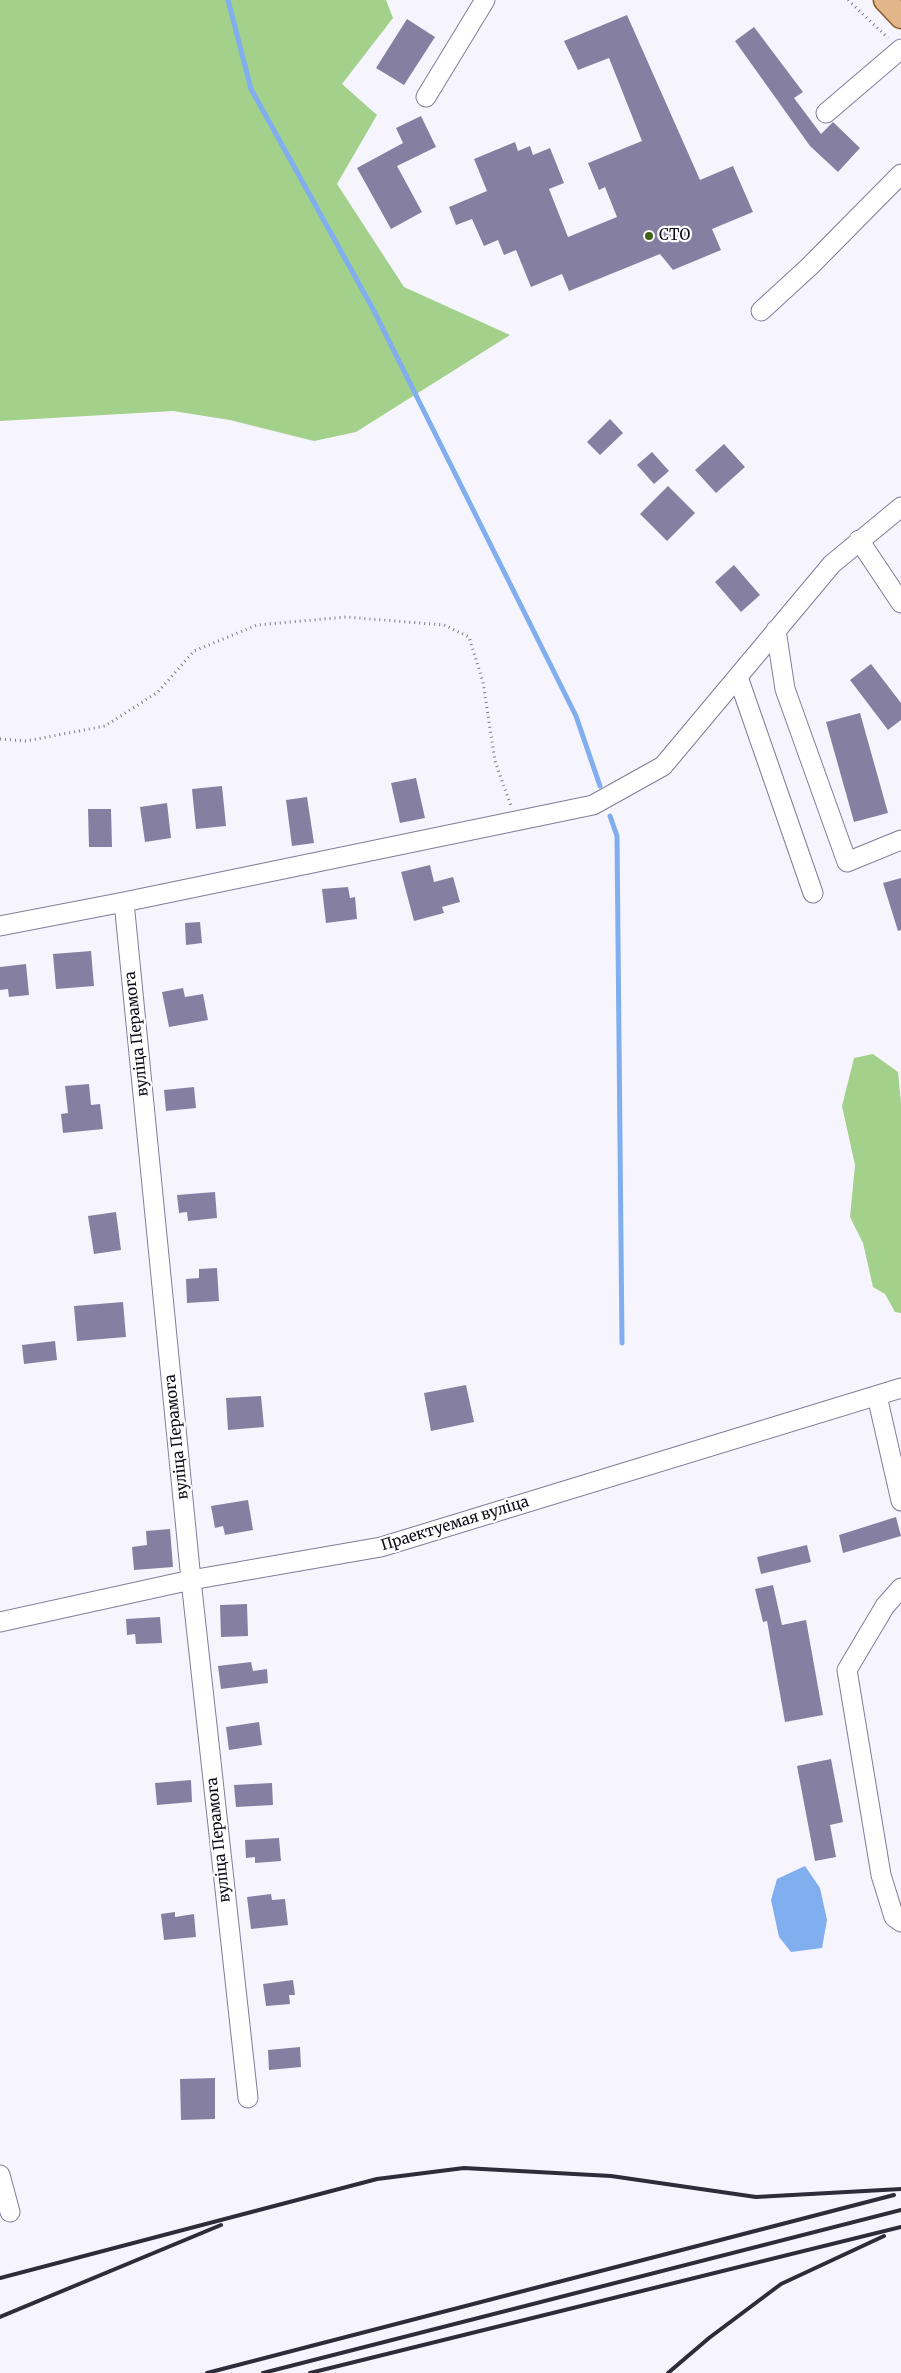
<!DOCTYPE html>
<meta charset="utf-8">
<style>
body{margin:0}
canvas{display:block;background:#f6f5fd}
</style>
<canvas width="901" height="2373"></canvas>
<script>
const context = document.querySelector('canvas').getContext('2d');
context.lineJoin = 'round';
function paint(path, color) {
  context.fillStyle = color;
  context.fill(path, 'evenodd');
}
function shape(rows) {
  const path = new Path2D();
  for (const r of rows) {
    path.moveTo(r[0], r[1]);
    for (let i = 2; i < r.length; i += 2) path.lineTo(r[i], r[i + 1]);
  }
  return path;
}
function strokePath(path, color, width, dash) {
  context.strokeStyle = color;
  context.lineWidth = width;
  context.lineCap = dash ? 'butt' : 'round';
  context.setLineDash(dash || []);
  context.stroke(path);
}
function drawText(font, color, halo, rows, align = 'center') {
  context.font = font + ' Merriweather,serif';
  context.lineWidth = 4.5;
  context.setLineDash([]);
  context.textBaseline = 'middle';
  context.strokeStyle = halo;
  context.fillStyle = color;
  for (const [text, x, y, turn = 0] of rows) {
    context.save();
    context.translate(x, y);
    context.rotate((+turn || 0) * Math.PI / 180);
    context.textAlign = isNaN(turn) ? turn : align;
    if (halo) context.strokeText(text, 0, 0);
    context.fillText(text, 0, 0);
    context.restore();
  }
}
paint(shape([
 [0,0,386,0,393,18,342,84,377,115,337,184,404,287,510,335,356,432,314,441,230,420,173,411,0,421],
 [873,1054,898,1072,901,1103,901,1313,895,1312,885,1294,873,1287,863,1243,850,1217,855,1165,842,1106,854,1058]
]), '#a3d08a');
paint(shape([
 [805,1866,820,1888,827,1920,822,1948,791,1952,779,1937,771,1900,777,1879]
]), '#80aeee');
strokePath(shape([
 [228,0,251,89,373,309,576,716,600,786],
 [610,816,617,836,622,1343]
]), '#80aeee', 5);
paint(shape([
 [627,15,700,180,733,166,753,212,712,229,721,250,673,270,660,254,569,291,562,274,531,287,516,250,504,255,498,240,484,246,472,219,456,225,449,207,487,191,474,159,515,142,518,151,530,146,533,155,550,148,564,183,549,189,568,237,617,217,605,187,599,190,588,163,642,141,609,58,578,70,564,41],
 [407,19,435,37,404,85,376,68],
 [754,27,803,92,794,98,821,134,833,122,860,148,838,172,810,146,735,41],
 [421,116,436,147,397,166,422,212,391,229,357,168,403,143,396,128],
 [610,419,623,433,600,455,587,442],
 [724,444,745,467,716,493,695,470],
 [652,452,669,471,654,484,637,465],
 [668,486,695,513,667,541,640,514],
 [734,565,760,595,741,612,715,582],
 [871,664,901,703,901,720,888,730,850,680],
 [860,713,888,813,854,822,826,722],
 [416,778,425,818,400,823,391,783],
 [222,786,226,826,196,829,192,789],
 [307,797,314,843,292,846,286,800],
 [167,803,171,838,145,842,140,807],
 [88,809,111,809,112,847,89,847],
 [430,865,434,882,453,877,460,902,442,907,444,913,414,921,401,872],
 [901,878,901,930,898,931,883,883],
 [348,887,350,898,355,897,357,919,326,923,322,889],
 [200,922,202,943,186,945,185,923],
 [91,951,94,986,56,989,53,954],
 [26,964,29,995,9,997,8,989,0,990,0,967],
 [183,988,185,997,203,994,208,1020,169,1027,162,992],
 [89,1084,91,1105,100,1104,103,1129,63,1133,61,1114,68,1113,65,1086],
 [194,1087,196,1108,166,1111,164,1090],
 [215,1192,217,1218,188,1221,187,1212,179,1213,177,1195],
 [116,1212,121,1250,94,1254,88,1216],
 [217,1268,219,1301,187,1303,186,1279,199,1278,199,1269],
 [123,1302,126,1337,77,1341,74,1306],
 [55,1341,57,1360,24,1364,22,1345],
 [466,1385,474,1422,431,1431,424,1393],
 [261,1396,264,1427,228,1430,226,1398],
 [248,1500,253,1530,225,1535,223,1526,215,1528,211,1506],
 [896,1517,901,1536,843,1553,839,1535],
 [170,1529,173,1567,134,1570,132,1547,147,1545,146,1531],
 [807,1545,811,1562,761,1574,757,1557],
 [773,1585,782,1625,806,1620,823,1715,785,1722,767,1621,763,1622,755,1589],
 [247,1604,248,1636,221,1637,220,1605],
 [160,1617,162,1643,136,1644,135,1634,127,1635,126,1619],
 [251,1662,253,1671,267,1669,268,1683,221,1689,218,1666],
 [259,1722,262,1745,229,1750,226,1727],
 [831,1759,843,1822,830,1825,836,1857,815,1861,797,1766],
 [191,1780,192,1802,157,1805,155,1783],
 [272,1783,273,1805,236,1807,234,1785],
 [279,1838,281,1861,255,1863,255,1857,246,1858,245,1840],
 [271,1894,272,1900,285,1899,288,1925,251,1929,247,1897],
 [175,1912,175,1917,194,1914,196,1937,164,1940,161,1914],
 [293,1980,295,1995,289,1995,290,2004,266,2006,263,1984],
 [300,2047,301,2067,269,2070,268,2050],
 [215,2078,215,2119,181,2120,180,2079]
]), '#8580a1');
const minor = shape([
 [426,97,485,0],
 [826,113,901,49],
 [761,311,810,266,901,174],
 [859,540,901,603],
 [776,630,785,689,847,862,901,840],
 [738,677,813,893],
 [124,902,593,805,663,766,832,564,901,507],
 [0,926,124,902,191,1580,248,2098],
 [877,1396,901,1501],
 [901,1588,885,1606,847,1670,881,1875,894,1917,901,1922],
 [0,1622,191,1580,381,1547,901,1388],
 [0,2175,10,2212]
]);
const major = shape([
 [885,0,901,17]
]);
strokePath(minor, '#807c9c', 21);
strokePath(major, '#8a5a2c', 25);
strokePath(shape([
 [848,0,888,38],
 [0,739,26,741,105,726,158,692,194,651,257,625,346,617,444,625,469,637,483,682,495,761,511,806]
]), '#7e7c86', 3, [1, 4]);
strokePath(minor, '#fff', 19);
strokePath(major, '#e2b688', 22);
strokePath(shape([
 [0,2278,377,2179,464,2168,611,2176,756,2197,901,2189],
 [0,2317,221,2225],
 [207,2373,894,2195],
 [263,2373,901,2210],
 [310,2373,901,2227],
 [668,2373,709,2338,781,2284,884,2236]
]), '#2e2c38', 4);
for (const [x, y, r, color] of [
 [649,236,5,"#416116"]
]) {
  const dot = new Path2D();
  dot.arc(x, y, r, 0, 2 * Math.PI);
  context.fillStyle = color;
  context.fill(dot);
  strokePath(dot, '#fff', 2);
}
drawText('15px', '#0d0b17', '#fff', [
 ["СТО",659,236]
], 'left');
drawText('15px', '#0d0b17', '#fff', [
 ["вуліца Перамога",137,1034,-96],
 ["вуліца Перамога",177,1437,-96],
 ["Праектуемая вуліца",455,1524,-17],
 ["вуліца Перамога",219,1840,-96]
]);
</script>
